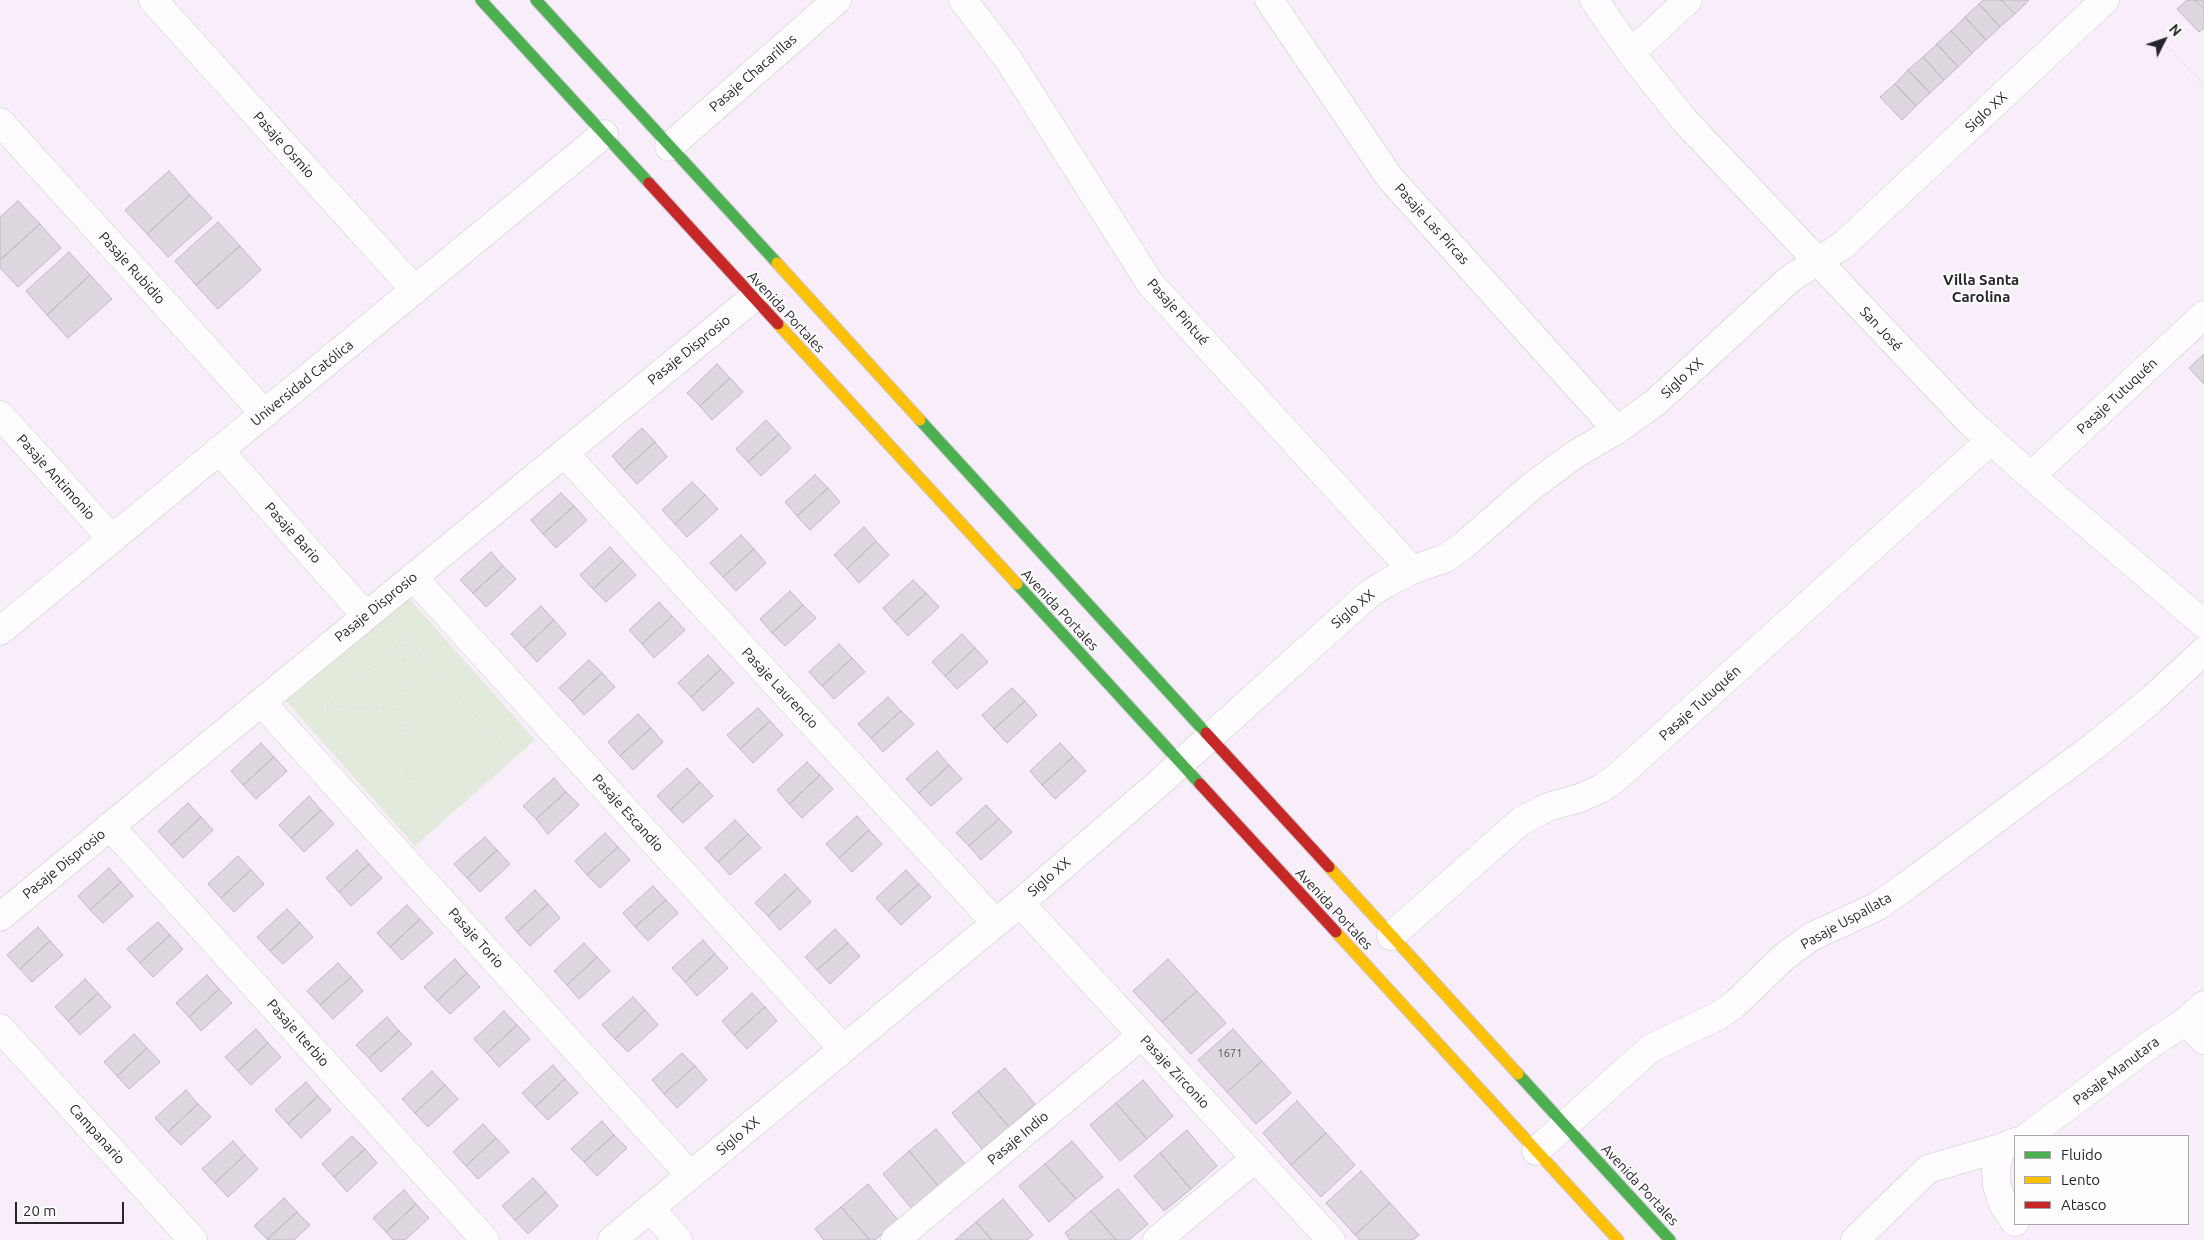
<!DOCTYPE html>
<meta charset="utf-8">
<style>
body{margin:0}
#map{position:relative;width:2204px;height:1240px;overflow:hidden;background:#f7eefa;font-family:Ubuntu,sans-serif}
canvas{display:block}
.legend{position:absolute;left:2014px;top:1135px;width:175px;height:90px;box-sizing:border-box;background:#fdfdfd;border:1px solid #a8a6a9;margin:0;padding:6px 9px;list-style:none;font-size:15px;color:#29232b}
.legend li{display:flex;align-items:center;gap:10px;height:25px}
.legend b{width:25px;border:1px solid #a8a6a9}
.north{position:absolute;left:2139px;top:15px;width:50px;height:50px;-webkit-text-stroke:4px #fdfdfd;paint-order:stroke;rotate:49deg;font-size:14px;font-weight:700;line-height:20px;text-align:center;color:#29232b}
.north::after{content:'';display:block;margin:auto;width:18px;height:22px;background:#29232b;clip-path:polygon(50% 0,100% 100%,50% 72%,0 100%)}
.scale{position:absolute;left:15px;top:1202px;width:109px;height:22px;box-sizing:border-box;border:2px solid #29232b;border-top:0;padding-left:6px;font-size:15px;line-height:18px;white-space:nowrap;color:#29232b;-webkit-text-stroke:4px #fdfdfd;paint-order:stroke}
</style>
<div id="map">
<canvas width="2204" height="1240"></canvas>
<ul class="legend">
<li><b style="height:6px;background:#4caf50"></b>Fluido</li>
<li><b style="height:6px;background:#ffc107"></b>Lento</li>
<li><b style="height:6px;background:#c62828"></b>Atasco</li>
</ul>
<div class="north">N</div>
<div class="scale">20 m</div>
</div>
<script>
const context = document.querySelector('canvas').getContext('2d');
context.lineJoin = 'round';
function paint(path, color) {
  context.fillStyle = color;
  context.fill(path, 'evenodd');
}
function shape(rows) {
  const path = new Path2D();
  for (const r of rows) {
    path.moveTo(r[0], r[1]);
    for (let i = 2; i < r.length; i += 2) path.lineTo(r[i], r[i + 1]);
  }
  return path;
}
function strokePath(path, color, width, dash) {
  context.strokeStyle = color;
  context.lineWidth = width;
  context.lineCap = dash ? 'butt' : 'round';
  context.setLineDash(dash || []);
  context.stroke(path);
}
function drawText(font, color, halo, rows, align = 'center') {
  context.font = font + ' Ubuntu,sans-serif';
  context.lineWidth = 4;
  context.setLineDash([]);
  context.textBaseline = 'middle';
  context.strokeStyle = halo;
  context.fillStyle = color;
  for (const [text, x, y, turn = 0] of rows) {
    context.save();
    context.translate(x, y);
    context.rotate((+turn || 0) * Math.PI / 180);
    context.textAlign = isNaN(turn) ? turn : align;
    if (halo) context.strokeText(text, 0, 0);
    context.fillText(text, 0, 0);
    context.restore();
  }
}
paint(shape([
 [406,595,535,740,415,846,286,701]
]), '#e2ebdb');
const building = shape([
 [1983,0,2001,0,2015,14,2000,27,1979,4,1983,0],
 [2001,0,2029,0,2015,14,2001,0],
 [2187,0,2195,0,2204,9,2204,28,2199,32,2177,9,2187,0],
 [2195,0,2204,0,2204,9,2195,0],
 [1979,4,2000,27,1986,40,1965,17,1979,4],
 [1965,17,1986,40,1972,53,1951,31,1965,17],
 [1951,31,1972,53,1958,67,1937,44,1951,31],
 [1937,44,1958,67,1944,80,1923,57,1937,44],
 [1923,57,1944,80,1930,93,1908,70,1923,57],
 [1908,70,1930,93,1916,106,1895,84,1908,70],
 [1895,84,1916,106,1902,120,1880,97,1895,84],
 [169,171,190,195,147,234,125,210,169,171],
 [190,195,212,218,168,257,147,234,190,195],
 [18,201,40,224,0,260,0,217,18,201],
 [218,222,240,246,196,285,175,261,218,222],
 [40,224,61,248,18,287,0,268,0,260,40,224],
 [240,246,261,270,218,309,196,285,240,246],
 [69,252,90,275,47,315,26,291,69,252],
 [90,275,112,299,68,338,47,315,90,275],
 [2203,355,2204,356,2204,384,2189,368,2203,355],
 [717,364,730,378,700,406,687,393,717,364],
 [730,378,743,392,712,420,700,406,730,378],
 [766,420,779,434,748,462,736,449,766,420],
 [642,428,655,442,624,470,612,456,642,428],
 [779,434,791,448,761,476,748,462,779,434],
 [655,442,667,457,637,484,624,470,655,442],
 [815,475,828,488,797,516,785,502,815,475],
 [692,482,705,495,675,524,662,510,692,482],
 [828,488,840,502,810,530,797,516,828,488],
 [561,493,574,506,543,534,531,520,561,493],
 [705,495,718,509,687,537,675,524,705,495],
 [574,506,587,520,556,548,543,534,574,506],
 [864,527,876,541,847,569,834,555,864,527],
 [741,535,754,549,723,577,710,563,741,535],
 [876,541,889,555,859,583,847,569,876,541],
 [610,547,623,561,593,589,580,575,610,547],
 [754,549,766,563,736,591,723,577,754,549],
 [491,552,503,566,473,593,460,580,491,552],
 [623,561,636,575,606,602,593,589,623,561],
 [503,566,516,579,486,607,473,593,503,566],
 [913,580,926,593,895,622,883,608,913,580],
 [790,591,803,605,772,633,760,619,790,591],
 [926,593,939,607,908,636,895,622,926,593],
 [659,602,672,616,642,644,629,630,659,602],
 [803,605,816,618,785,646,772,633,803,605],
 [541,606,554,620,524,648,511,634,541,606],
 [672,616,685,630,654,658,642,644,672,616],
 [554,620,566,634,537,662,524,648,554,620],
 [962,634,975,648,945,676,932,662,962,634],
 [839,644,852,658,822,686,809,672,839,644],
 [975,648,988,662,957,689,945,676,975,648],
 [708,655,721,669,691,697,678,683,708,655],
 [852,658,865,672,834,699,822,686,852,658],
 [589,660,602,673,572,701,559,688,589,660],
 [721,669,734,683,703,711,691,697,721,669],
 [602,673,615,687,584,715,572,701,602,673],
 [1012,688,1025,701,994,729,982,715,1012,688],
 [888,697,901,711,871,738,858,724,888,697],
 [1025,701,1037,715,1007,743,994,729,1025,701],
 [758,708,770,721,740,749,727,735,758,708],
 [901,711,914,724,883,752,871,738,901,711],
 [638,714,651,728,620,756,608,742,638,714],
 [770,721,783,735,753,763,740,749,770,721],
 [651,728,663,742,633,770,620,756,651,728],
 [261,743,274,757,243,785,231,771,261,743],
 [1060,743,1073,757,1042,785,1030,771,1060,743],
 [937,751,949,765,919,793,906,779,937,751],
 [274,757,287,771,256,799,243,785,274,757],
 [1073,757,1086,771,1055,799,1042,785,1073,757],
 [807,762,820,775,789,804,777,790,807,762],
 [949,765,962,779,931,806,919,793,949,765],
 [687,768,700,782,670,810,657,796,687,768],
 [820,775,833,789,802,818,789,804,820,775],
 [554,778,566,792,536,819,523,806,554,778],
 [700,782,713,796,683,823,670,810,700,782],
 [566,792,579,805,548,834,536,819,566,792],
 [309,796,321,810,291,838,279,825,309,796],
 [188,803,201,817,171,845,158,831,188,803],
 [986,805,999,819,969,846,956,833,986,805],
 [321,810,334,824,304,852,291,838,321,810],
 [857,816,869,830,839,858,826,844,857,816],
 [201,817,213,830,183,858,171,845,201,817],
 [999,819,1012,832,981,860,969,846,999,819],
 [735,820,748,834,718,862,705,848,735,820],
 [869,830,882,844,852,872,839,858,869,830],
 [605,833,618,847,587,875,575,861,605,833],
 [748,834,761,848,730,875,718,862,748,834],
 [485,837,497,850,467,878,454,864,485,837],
 [618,847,630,860,600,888,587,875,618,847],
 [357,850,369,864,339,892,326,878,357,850],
 [497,850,510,864,480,892,467,878,497,850],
 [238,856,251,870,221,898,208,884,238,856],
 [369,864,382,878,351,906,339,892,369,864],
 [109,868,121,882,90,910,78,896,109,868],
 [251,870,264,884,234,912,221,898,251,870],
 [906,870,919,884,888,911,876,898,906,870],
 [785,874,798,888,768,916,755,903,785,874],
 [121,882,133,896,103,923,90,910,121,882],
 [919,884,931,897,901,925,888,911,919,884],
 [653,886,666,900,635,927,623,913,653,886],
 [798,888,811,902,780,930,768,916,798,888],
 [535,890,548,904,517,932,505,918,535,890],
 [666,900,678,913,648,941,635,927,666,900],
 [548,904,560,918,530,946,517,932,548,904],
 [407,905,420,919,390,947,377,933,407,905],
 [287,909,300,923,270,951,257,937,287,909],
 [420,919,433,933,402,960,390,947,420,919],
 [158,922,170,935,140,963,127,949,158,922],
 [300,923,313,937,283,964,270,951,300,923],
 [38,927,50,941,20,969,7,955,38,927],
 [835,929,848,943,817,970,805,957,835,929],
 [170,935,183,949,153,977,140,963,170,935],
 [703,940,715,954,685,982,672,968,703,940],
 [50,941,63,955,32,982,20,969,50,941],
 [584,943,597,957,567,985,554,971,584,943],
 [848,943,860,956,830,984,817,970,848,943],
 [715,954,728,968,697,996,685,982,715,954],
 [597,957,610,971,579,999,567,985,597,957],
 [455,959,467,973,437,1001,424,987,455,959],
 [1168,959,1197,991,1162,1022,1133,991,1168,959],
 [338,963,351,977,320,1005,307,991,338,963],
 [467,973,480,987,450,1014,437,1001,467,973],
 [207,975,219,989,189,1017,176,1003,207,975],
 [351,977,363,991,333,1019,320,1005,351,977],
 [85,979,98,993,68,1021,55,1007,85,979],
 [219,989,232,1003,201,1031,189,1017,219,989],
 [1197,991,1226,1023,1191,1054,1162,1022,1197,991],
 [98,993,111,1007,80,1035,68,1021,98,993],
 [752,993,765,1007,734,1035,722,1021,752,993],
 [633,997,645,1010,615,1039,602,1025,633,997],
 [765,1007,777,1021,747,1049,734,1035,765,1007],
 [645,1010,658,1025,628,1052,615,1039,645,1010],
 [504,1011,517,1025,487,1053,474,1039,504,1011],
 [387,1017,399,1031,369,1058,356,1045,387,1017],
 [517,1025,530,1039,499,1067,487,1053,517,1025],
 [256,1029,268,1043,238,1071,225,1057,256,1029],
 [1233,1029,1262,1061,1227,1092,1198,1060,1233,1029],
 [399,1031,412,1044,381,1072,369,1058,399,1031],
 [134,1034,147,1048,117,1076,104,1062,134,1034],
 [268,1043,281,1057,251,1085,238,1071,268,1043],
 [147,1048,160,1062,129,1089,117,1076,147,1048],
 [682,1053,695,1066,664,1094,652,1080,682,1053],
 [1262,1061,1291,1093,1256,1124,1227,1092,1262,1061],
 [553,1065,565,1079,535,1107,522,1093,553,1065],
 [695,1066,707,1080,677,1108,664,1094,695,1066],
 [1005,1068,1035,1104,1009,1127,978,1091,1005,1068],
 [432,1071,445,1085,415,1113,402,1099,432,1071],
 [565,1079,578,1093,548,1120,535,1107,565,1079],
 [1143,1080,1173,1116,1147,1139,1116,1103,1143,1080],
 [306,1082,318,1096,288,1124,275,1110,306,1082],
 [445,1085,458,1099,428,1127,415,1113,445,1085],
 [186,1090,198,1104,168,1132,155,1118,186,1090],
 [978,1091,1009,1127,982,1149,952,1113,978,1091],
 [318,1096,331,1110,301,1138,288,1124,318,1096],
 [1297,1101,1326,1133,1291,1165,1263,1133,1297,1101],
 [1116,1103,1147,1139,1120,1161,1090,1125,1116,1103],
 [198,1104,211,1117,181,1145,168,1132,198,1104],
 [602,1121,614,1135,584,1162,571,1149,602,1121],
 [483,1124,496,1138,466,1166,453,1152,483,1124],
 [936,1129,966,1165,940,1188,909,1151,936,1129],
 [1187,1130,1217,1166,1191,1189,1160,1153,1187,1130],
 [1326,1133,1355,1165,1321,1197,1291,1165,1326,1133],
 [614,1135,627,1148,597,1176,584,1162,614,1135],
 [352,1136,365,1149,334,1177,322,1164,352,1136],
 [496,1138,509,1152,478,1179,466,1166,496,1138],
 [233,1141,245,1155,215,1183,202,1169,233,1141],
 [1072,1141,1103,1177,1076,1199,1045,1164,1072,1141],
 [365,1149,377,1163,347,1192,334,1177,365,1149],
 [909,1151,940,1188,913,1210,883,1174,909,1151],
 [1160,1153,1191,1189,1164,1211,1134,1176,1160,1153],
 [245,1155,258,1169,228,1197,215,1183,245,1155],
 [1045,1164,1076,1199,1049,1222,1019,1186,1045,1164],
 [1361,1171,1390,1203,1355,1235,1326,1203,1361,1171],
 [533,1178,546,1192,515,1220,502,1206,533,1178],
 [868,1184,898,1220,875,1240,870,1240,841,1207,868,1184],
 [1118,1189,1148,1224,1129,1240,1116,1240,1091,1211,1118,1189],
 [404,1190,416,1204,386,1232,373,1218,404,1190],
 [546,1192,558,1206,528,1234,515,1220,546,1192],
 [284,1198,297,1212,267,1239,254,1226,284,1198],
 [1003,1199,1033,1235,1027,1240,992,1240,976,1222,1003,1199],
 [1390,1203,1419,1235,1413,1240,1360,1240,1355,1235,1390,1203],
 [416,1204,429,1218,405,1240,393,1240,386,1232,416,1204],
 [841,1207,870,1240,824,1240,815,1229,841,1207],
 [1091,1211,1116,1240,1070,1240,1065,1233,1091,1211],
 [297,1212,310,1225,294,1240,267,1240,297,1212],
 [976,1222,992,1240,955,1240,976,1222]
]);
paint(building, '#ded7e0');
strokePath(building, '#beb8c0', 1);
const street = shape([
 [153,0,415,290],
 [963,0,1008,59,1150,283,1412,570],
 [1269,0,1390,178,1617,430],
 [1594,0,1631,53,1684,120,1968,420,2031,476,2204,624],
 [1631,53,1688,0],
 [0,122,265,414],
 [669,147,837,0],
 [0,415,112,539],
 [219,450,366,616],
 [564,453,996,923],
 [2031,476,2204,315],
 [413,577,843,1049],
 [0,631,604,134],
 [261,702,690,1175],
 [110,826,485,1240],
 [1020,903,1331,1240],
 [0,917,753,298],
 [1391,936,1521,821,1548,807,1580,798,1602,788,1616,778,1990,441],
 [2186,1021,2204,1040],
 [0,1028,193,1240],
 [2028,1136,2148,1046,2186,1021,2204,1005],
 [2000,1148,1996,1170,1997,1186,2003,1204,2015,1222],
 [1536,1151,1651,1048,1718,1016,1735,1004,1785,956,1811,937,1878,906,1909,884,2093,747,2151,700,2204,651],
 [650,1208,678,1240],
 [612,1240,1020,903,1159,783,1369,594,1385,584,1412,570,1446,558,1463,546,1531,487,1574,455,1617,430,1656,402,1791,278,1842,246,2105,0],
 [895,1240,1142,1035],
 [1157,1240,1256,1158],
 [1855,1240,1928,1169,2000,1148,2015,1142]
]);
const fast = shape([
 [481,0,649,183],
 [536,0,777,263],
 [920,420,1206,733],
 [1017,584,1200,784],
 [1518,1074,1670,1240]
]);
const slow = shape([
 [777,263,920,420],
 [778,324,1017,584],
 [1329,867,1518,1074],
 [1336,932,1618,1240]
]);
const jam = shape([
 [649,183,778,324],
 [1206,733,1329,867],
 [1200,784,1336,932]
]);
strokePath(street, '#cfc9d2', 29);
strokePath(fast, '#cfc9d2', 13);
strokePath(slow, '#cfc9d2', 13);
strokePath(jam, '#cfc9d2', 13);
strokePath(shape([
 [2164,43,2204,85],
 [407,625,401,724,402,746,406,768,413,786,437,819],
 [312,705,402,710],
 [328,706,406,637,510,754],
 [423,831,522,744]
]), '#e1dee1', 3, [1, 4]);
strokePath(street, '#fefcfe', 28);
strokePath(fast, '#4caf50', 11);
strokePath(slow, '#ffc107', 11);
strokePath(jam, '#c62828', 11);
drawText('11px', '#58525a', null, [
 ["1671",1230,1053]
]);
drawText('14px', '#29232b', '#fdfdfd', [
 ["Pasaje Chacarillas",753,73,-41],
 ["Siglo XX",1986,112,-43],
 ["Pasaje Osmio",284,145,48],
 ["Pasaje Las Pircas",1432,224,48],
 ["Pasaje Rubidio",132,268,48],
 ["Avenida Portales",786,312,47],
 ["Pasaje Pintué",1178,312,48],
 ["San José",1881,329,47],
 ["Pasaje Disprosio",689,350,-39],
 ["Siglo XX",1682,378,-43],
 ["Universidad Católica",302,383,-39],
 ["Pasaje Tutuquén",2117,396,-43],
 ["Pasaje Antimonio",56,477,48],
 ["Pasaje Bario",293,533,48],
 ["Pasaje Disprosio",376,607,-39],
 ["Siglo XX",1353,609,-40],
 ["Avenida Portales",1060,610,47],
 ["Pasaje Laurencio",780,688,47],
 ["Pasaje Tutuquén",1700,703,-42],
 ["Pasaje Escandio",628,813,48],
 ["Pasaje Disprosio",64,864,-39],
 ["Siglo XX",1049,877,-41],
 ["Avenida Portales",1334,909,47],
 ["Pasaje Uspallata",1846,921,-29],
 ["Pasaje Torio",476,938,48],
 ["Pasaje Iterbio",298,1033,48],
 ["Pasaje Manutara",2116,1071,-37],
 ["Pasaje Zirconio",1175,1072,47],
 ["Campanario",97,1134,48],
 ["Siglo XX",738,1136,-40],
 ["Pasaje Indio",1018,1138,-40],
 ["Avenida Portales",1640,1185,47]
]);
drawText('bold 15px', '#29232b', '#fdfdfd', [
 ["Villa Santa",1981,280],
 ["Carolina",1981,297]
]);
</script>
